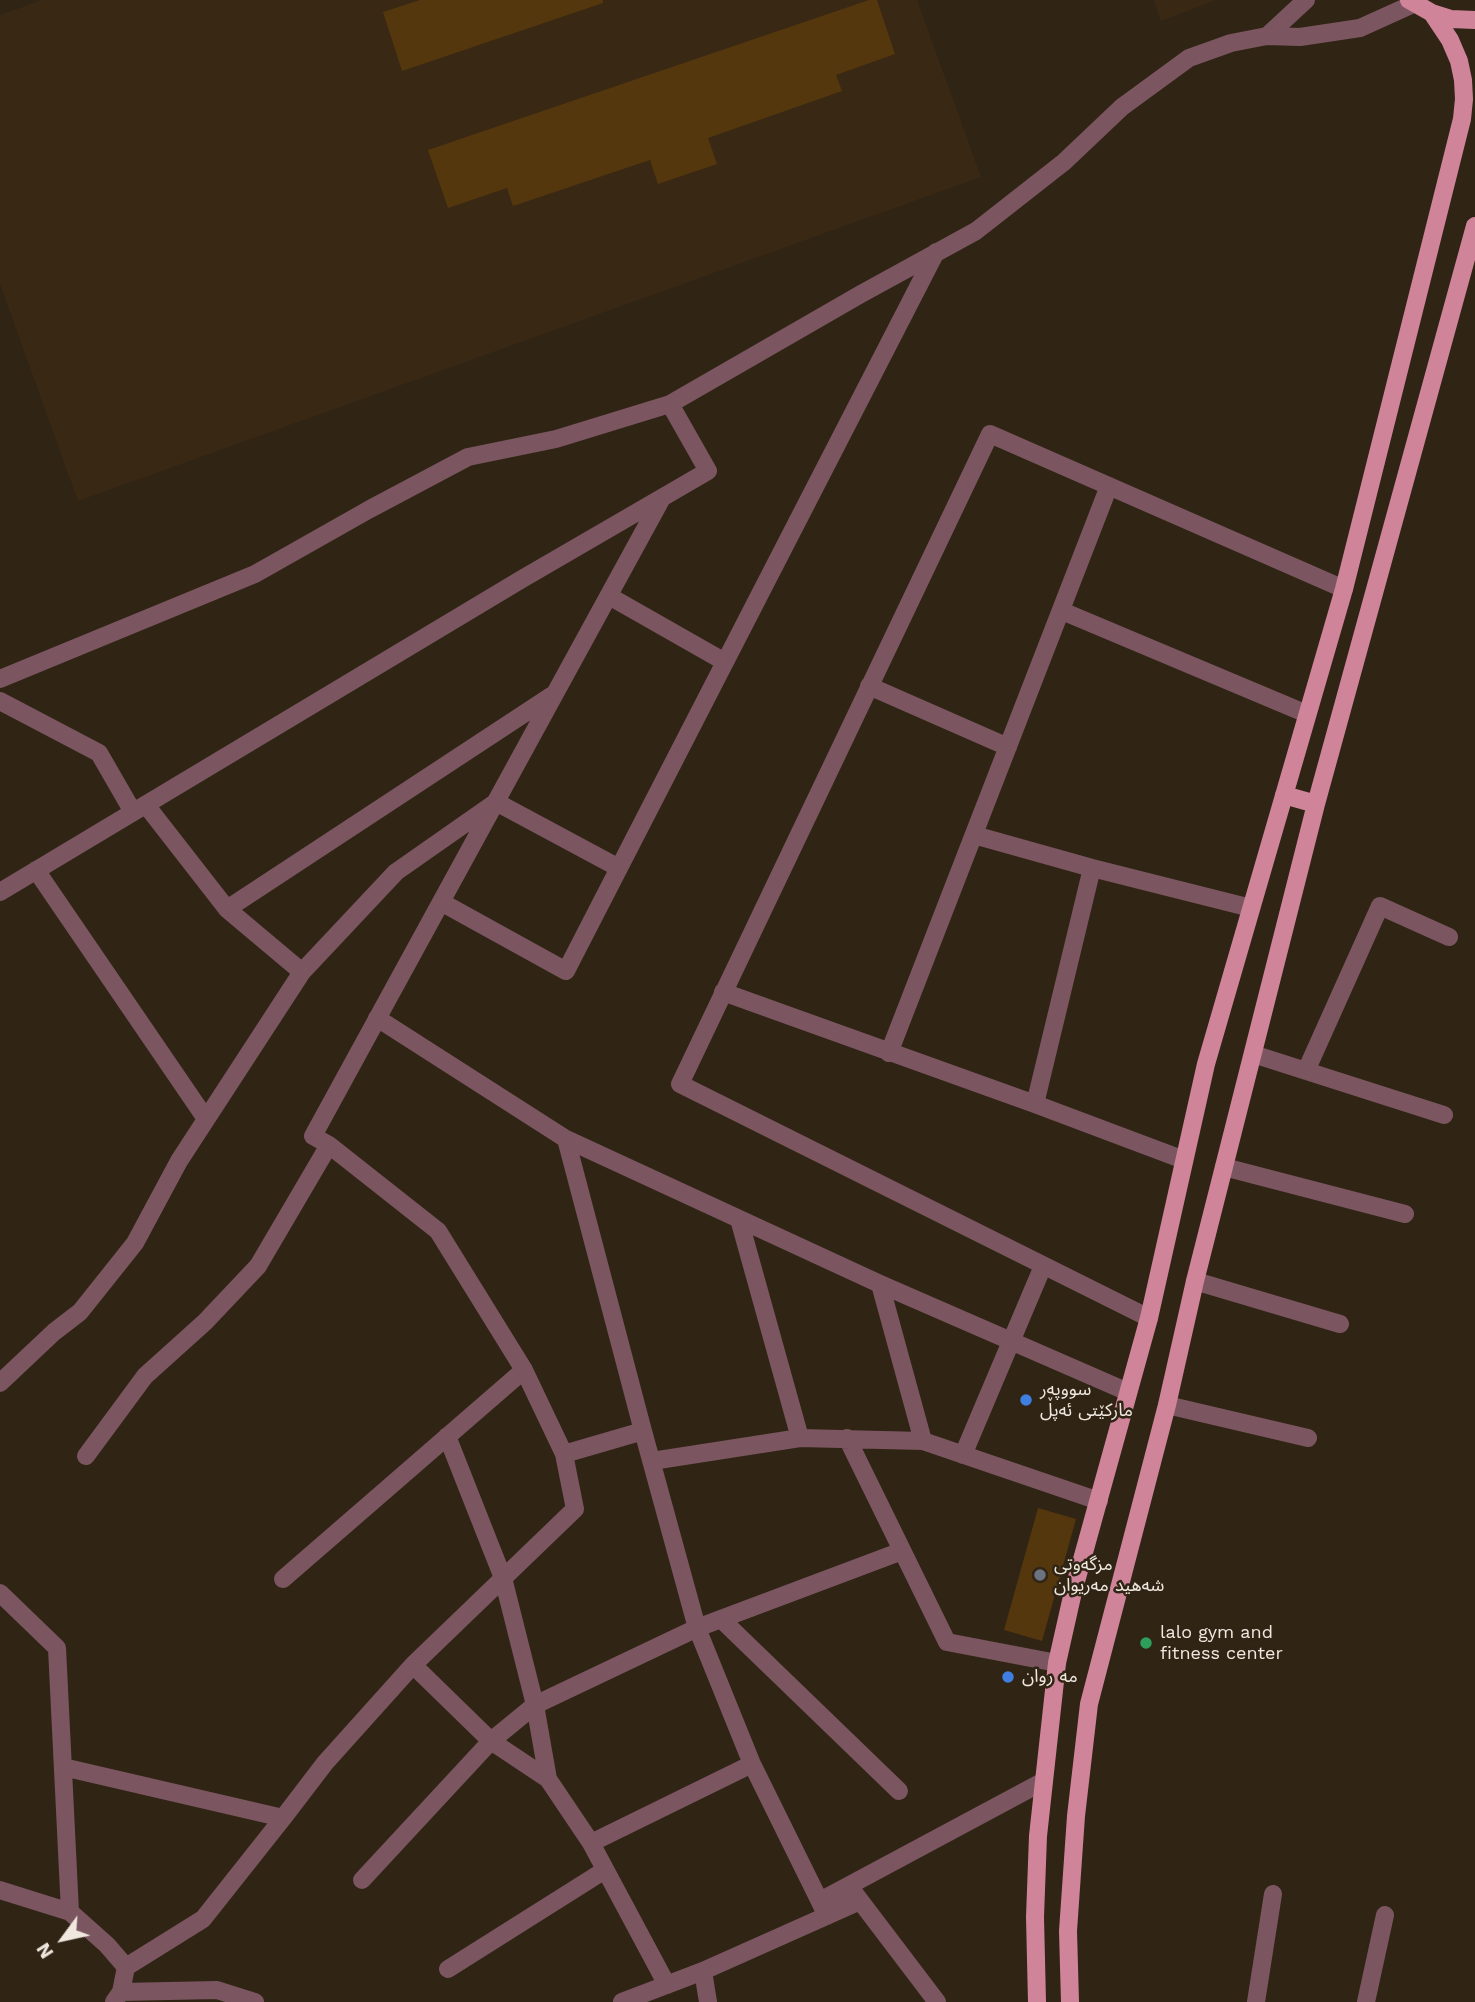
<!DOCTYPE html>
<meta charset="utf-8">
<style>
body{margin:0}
#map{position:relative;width:1475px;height:2002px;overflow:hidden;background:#302415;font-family:"Work Sans",sans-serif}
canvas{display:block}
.north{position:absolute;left:28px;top:1904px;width:70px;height:70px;-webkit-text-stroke:5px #302415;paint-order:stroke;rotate:237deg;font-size:19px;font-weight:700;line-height:28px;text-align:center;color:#f0e8df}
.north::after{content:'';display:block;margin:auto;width:24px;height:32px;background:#f0e8df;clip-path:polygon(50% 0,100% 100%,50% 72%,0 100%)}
</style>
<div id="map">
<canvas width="1475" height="2002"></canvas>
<div class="north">N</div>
</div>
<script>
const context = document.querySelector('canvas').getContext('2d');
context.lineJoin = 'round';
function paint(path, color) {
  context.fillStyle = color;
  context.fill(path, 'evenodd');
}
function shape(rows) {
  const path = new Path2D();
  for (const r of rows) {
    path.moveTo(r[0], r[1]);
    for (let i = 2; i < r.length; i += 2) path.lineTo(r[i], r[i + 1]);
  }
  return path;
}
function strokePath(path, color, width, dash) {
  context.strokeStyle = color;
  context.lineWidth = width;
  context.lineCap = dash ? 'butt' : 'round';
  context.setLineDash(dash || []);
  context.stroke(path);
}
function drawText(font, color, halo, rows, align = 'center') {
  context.font = font + ' "Work Sans","Noto Sans Arabic",sans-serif';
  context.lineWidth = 5;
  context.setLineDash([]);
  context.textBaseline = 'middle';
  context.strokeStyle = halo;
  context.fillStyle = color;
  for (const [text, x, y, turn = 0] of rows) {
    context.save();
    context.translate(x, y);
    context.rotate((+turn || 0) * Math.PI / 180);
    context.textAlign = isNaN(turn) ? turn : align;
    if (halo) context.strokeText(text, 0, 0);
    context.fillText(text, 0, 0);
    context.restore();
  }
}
paint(shape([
 [42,0,917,0,981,177,78,501,0,284,0,15],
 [1154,0,1216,0,1161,21]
]), '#392814');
paint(shape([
 [420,0,603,0,603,3,402,71,383,12],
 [869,0,877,0,895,54,836,75,842,91,708,138,717,164,658,184,650,160,513,206,507,188,448,208,428,150],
 [1038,1508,1076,1519,1042,1641,1004,1630]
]), '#55370e');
strokePath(shape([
 [1267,36,1306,0],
 [609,596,725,662],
 [1062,611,1307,714],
 [0,679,255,574,370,509,468,457,556,439,670,404,861,294,976,231,1064,162,1122,107,1189,58,1231,43,1267,36,1300,37,1360,28,1413,4],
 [869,686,1008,747],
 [0,701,99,753,133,812],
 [146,805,227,909,302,972],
 [974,835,1092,868,1251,908],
 [36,870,206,1119],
 [0,892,522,579,708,471,670,404],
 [441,902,566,971,936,252],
 [227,909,551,696],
 [723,992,1035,1104,1184,1160],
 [377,1018,566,1139,880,1284,1128,1392],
 [889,1053,1109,486],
 [1253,1054,1444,1115],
 [1306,1071,1380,906,1449,937],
 [1035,1104,1092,868],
 [566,1139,643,1431,697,1628,752,1764,827,1916],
 [1224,1167,1405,1214],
 [739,1219,800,1438],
 [1195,1281,1340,1324],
 [880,1284,923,1441],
 [1149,1318,680,1084,990,434,1344,589],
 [0,1383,54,1332,80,1312,135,1243,179,1161,302,972,396,872,496,802,619,868],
 [1167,1405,1308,1438],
 [447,1436,503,1578,535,1705,548,1779,591,1843,667,1985],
 [847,1438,947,1642,1057,1663],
 [564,1454,643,1431],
 [963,1455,1043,1266],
 [86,1456,145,1376,205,1322,258,1266,329,1145],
 [652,1461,800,1438,923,1441,1099,1501],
 [283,1579,524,1370],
 [0,1593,57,1648,70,1912],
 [721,1619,899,1791],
 [413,1665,491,1741,548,1779],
 [63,1767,283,1818,325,1763,413,1665,575,1509,564,1454,524,1370,438,1231,329,1145,313,1136,662,498],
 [591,1843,752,1764],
 [362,1880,491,1741,535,1705,697,1628,902,1551],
 [0,1890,70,1912,107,1945,126,1967,121,1992,114,2002],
 [855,1894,937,2002],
 [820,1901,1044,1781],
 [126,1967,203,1919,283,1818],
 [448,1969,605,1870],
 [703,1971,708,2002],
 [121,1992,217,1990,255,2002],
 [622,2002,703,1971,860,1901],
 [1256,2002,1273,1894],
 [1366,2002,1385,1915]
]), '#7b5660', 18);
strokePath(shape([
 [1409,0,1432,13,1451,19,1475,20],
 [1284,795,1316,804],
 [1037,2002,1035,1917,1038,1836,1057,1663,1073,1592,1149,1318,1206,1064,1344,589,1462,119,1464,99,1463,80,1459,61,1450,40,1432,13],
 [1070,2002,1068,1931,1076,1816,1089,1704,1167,1405,1195,1281,1316,804,1475,226]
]), '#d0849a', 18);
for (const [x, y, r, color] of [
 [1026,1400,7,"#3f7fe0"],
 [1040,1575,7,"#6b7280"],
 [1146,1643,7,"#2e9e5b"],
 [1008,1677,7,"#3f7fe0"]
]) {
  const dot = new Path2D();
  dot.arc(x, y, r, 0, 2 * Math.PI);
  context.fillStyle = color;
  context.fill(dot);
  strokePath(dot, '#302415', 2.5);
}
drawText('18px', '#f0e8df', '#302415', [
 ["سووپەر",1040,1390],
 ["مارکێتی ئەپڵ",1040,1411],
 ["مزگەوتی",1054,1565],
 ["شەھید مەریوان",1054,1586],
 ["lalo gym and",1160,1633],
 ["fitness center",1160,1654],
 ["مه روان",1022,1677]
], 'left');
</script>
